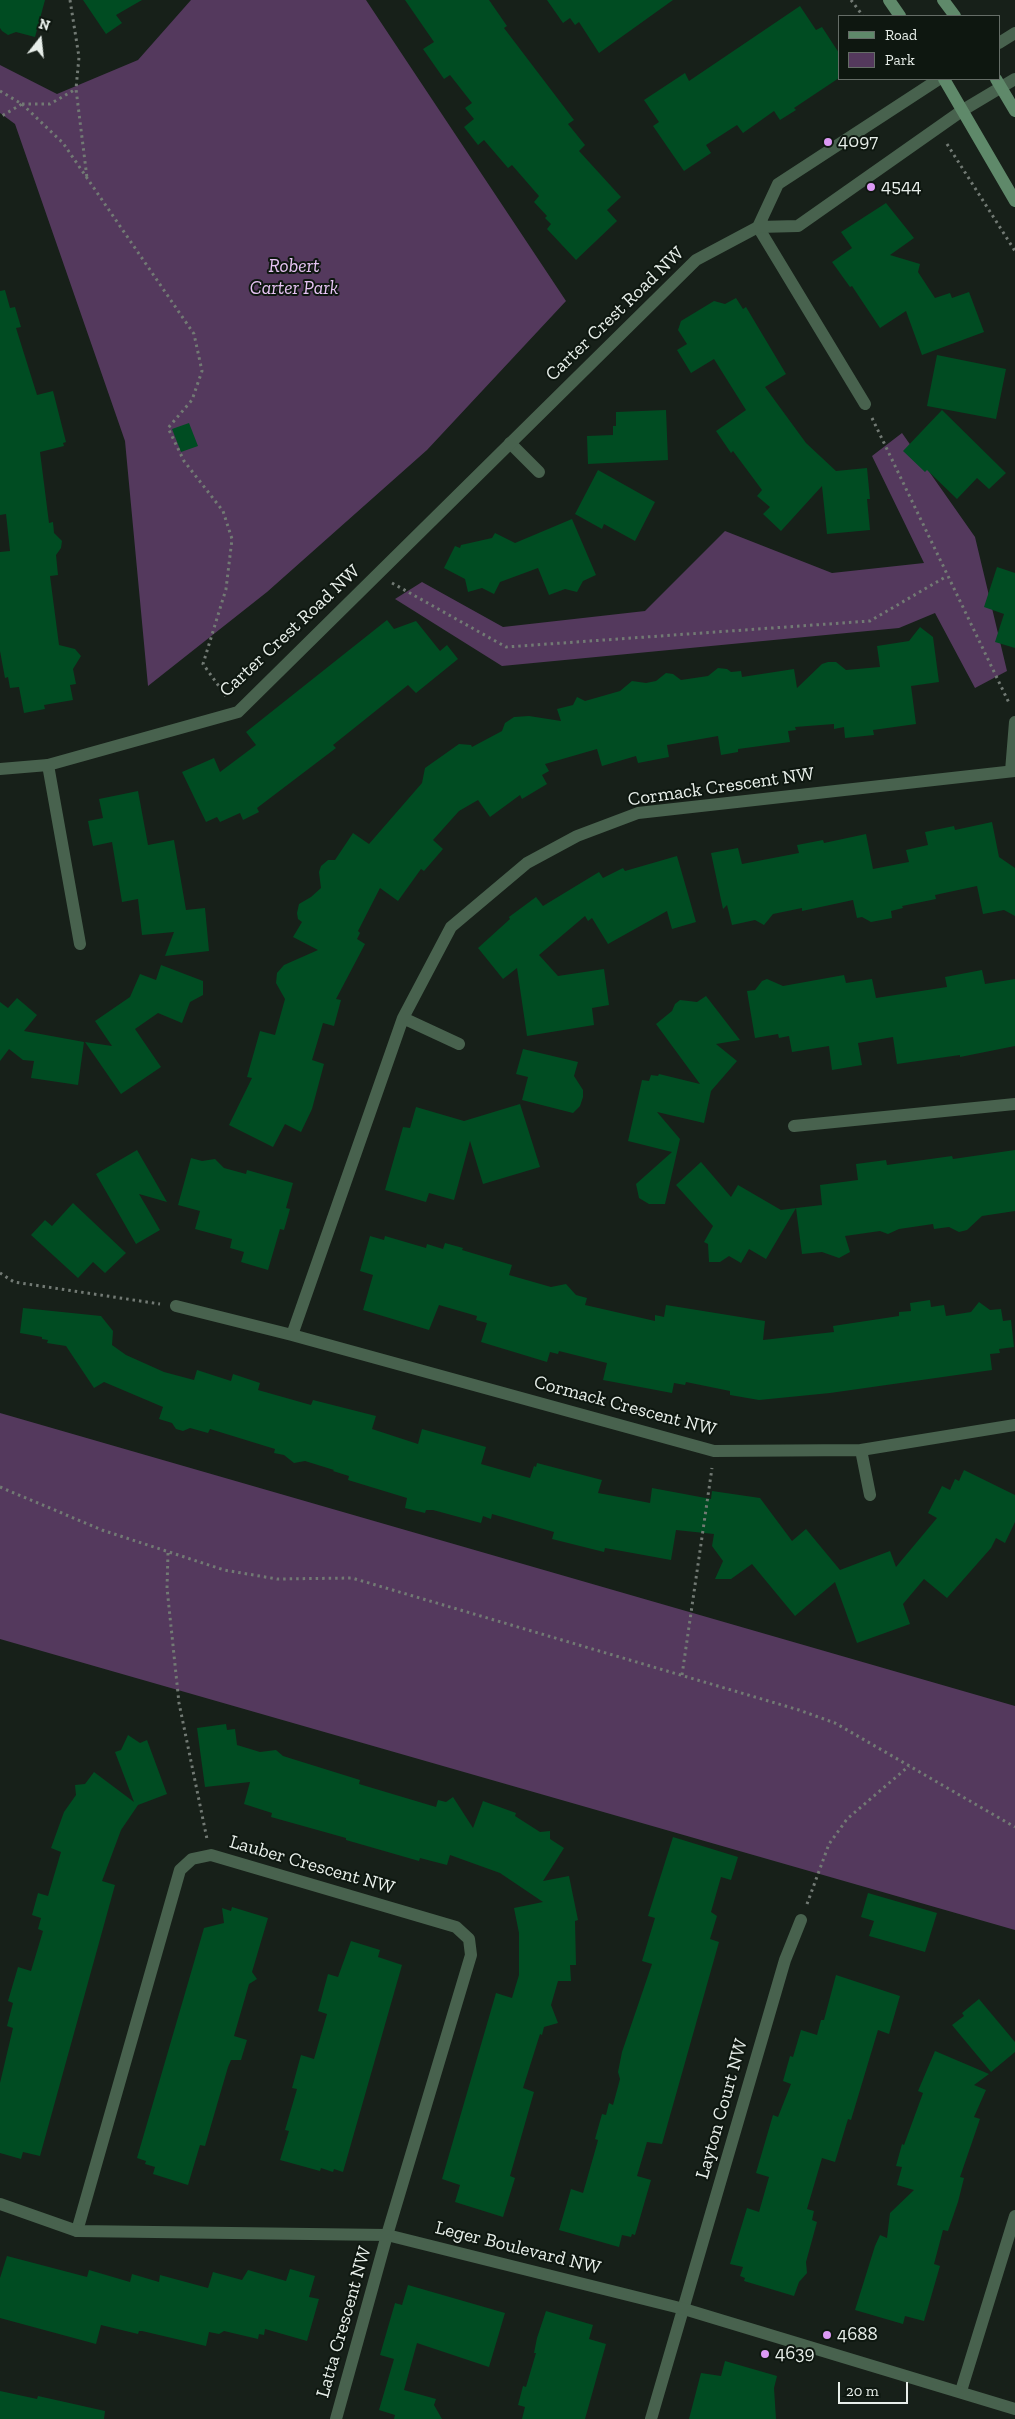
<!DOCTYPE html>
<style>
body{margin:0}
#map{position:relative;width:1015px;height:2419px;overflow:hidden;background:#172019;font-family:"Zilla Slab",serif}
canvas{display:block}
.legend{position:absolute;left:838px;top:15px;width:162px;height:65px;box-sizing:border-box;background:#0e1710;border:1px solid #656d67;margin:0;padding:6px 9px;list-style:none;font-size:15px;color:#e8efea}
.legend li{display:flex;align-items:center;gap:10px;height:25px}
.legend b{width:25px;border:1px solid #656d67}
.north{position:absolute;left:15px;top:15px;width:50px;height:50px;-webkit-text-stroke:4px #0e1710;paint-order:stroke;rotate:16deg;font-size:14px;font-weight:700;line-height:20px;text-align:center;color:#e8efea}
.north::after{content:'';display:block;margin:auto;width:18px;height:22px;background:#e8efea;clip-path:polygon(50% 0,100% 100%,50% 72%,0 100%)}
.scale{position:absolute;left:838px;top:2382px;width:70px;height:22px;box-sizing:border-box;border:2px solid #e8efea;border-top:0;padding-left:6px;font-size:15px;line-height:18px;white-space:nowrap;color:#e8efea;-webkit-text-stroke:4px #0e1710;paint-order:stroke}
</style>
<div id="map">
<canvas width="1015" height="2419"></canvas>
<ul class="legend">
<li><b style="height:6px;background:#5f896a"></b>Road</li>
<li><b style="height:14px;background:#54395d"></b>Park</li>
</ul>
<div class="north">N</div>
<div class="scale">20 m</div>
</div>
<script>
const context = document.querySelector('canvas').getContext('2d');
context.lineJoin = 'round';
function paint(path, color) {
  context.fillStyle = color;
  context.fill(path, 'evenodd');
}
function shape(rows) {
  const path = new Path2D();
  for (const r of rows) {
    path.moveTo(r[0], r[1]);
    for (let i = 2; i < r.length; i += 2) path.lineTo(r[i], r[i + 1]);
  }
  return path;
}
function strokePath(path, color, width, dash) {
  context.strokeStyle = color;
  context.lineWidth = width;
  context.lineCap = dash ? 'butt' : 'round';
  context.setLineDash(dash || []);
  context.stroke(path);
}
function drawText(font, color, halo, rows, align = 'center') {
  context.font = font + ' "Zilla Slab",serif';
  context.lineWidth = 4;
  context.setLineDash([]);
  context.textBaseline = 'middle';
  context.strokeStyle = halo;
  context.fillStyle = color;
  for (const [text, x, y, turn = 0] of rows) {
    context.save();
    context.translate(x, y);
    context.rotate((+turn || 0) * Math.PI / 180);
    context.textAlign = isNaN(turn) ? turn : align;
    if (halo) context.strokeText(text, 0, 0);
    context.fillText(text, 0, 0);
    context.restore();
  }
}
paint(shape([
 [191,0,366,0,566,301,427,450,267,592,148,686,125,441,15,124,0,113,0,65,57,94,138,60],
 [902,433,975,537,1007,671,975,688,935,613,899,628,502,666,395,599,422,582,503,627,645,611,725,531,832,573,924,563,872,456],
 [0,1413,1015,1706,1015,1930,0,1639]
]), '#54395d');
paint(shape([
 [0,0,45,0,35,37,16,32,8,35,2,31,0,28],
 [83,0,142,0,116,15,122,23,106,34],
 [405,0,489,0,507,26,504,28,574,120,568,124,585,145,579,151,621,197,607,210,617,221,576,260,547,229,551,224,545,218,547,216,534,202,539,196,512,165,508,168,484,140,478,145,464,127,474,119,465,108,472,103,450,75,444,79,423,49,434,42],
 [547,0,673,0,599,53,579,22,575,25,570,18,563,23],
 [800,6,816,30,822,27,839,53,839,78,794,108,796,110,780,120,774,111,743,133,737,125,706,145,711,153,684,171,653,126,659,122,644,100,685,73,689,81],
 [886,203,914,238,890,255,920,264,918,272,935,298,950,293,952,298,969,292,984,332,922,355,906,311,880,328,852,286,850,287,832,262,852,248,841,232],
 [5,290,10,308,15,307,21,327,16,328,37,395,53,391,66,442,63,443,64,446,40,452,49,523,53,522,54,533,62,541,61,548,56,555,58,575,50,576,59,645,75,649,81,656,73,669,76,684,70,685,73,700,44,705,45,709,24,713,19,687,10,688,8,677,5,678,0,651,0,552,10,551,6,514,0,515,0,291],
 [736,298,743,309,746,307,786,374,765,387,806,443,836,471,867,468,870,499,867,499,870,530,827,534,822,486,781,531,763,514,770,507,757,496,762,490,733,451,731,453,716,431,746,410,714,359,691,373,677,350,687,344,678,330,681,321,714,301,725,304],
 [937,355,1006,369,996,419,927,406],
 [666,410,668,460,588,464,587,436,613,435,613,426,616,426,616,412],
 [942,410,1006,473,989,489,977,478,957,499,927,470,925,472,903,451],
 [189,423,198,446,181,452,172,429],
 [598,470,655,502,635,541,604,524,602,529,575,514],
 [572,519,596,575,583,581,577,592,565,589,549,595,538,568,500,582,494,594,482,588,468,592,465,579,444,568,455,546,460,548,461,545,492,538,495,533,515,543],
 [997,567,1015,573,1015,648,995,642,1004,614,984,607],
 [387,620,394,629,416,621,440,651,447,645,458,659,416,693,408,685,333,745,336,748,257,808,259,812,243,820,240,813,220,822,217,817,206,822,182,772,214,758,220,772,256,745,246,732],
 [920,627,933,637,939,682,911,686,916,724,873,730,874,735,845,738,844,727,834,729,834,724,795,727,796,730,788,731,790,742,738,749,738,752,721,755,718,736,667,745,669,757,638,763,636,756,602,766,597,749,545,764,549,771,542,775,547,784,522,799,520,795,490,817,478,800,459,811,433,840,443,849,424,871,421,869,398,901,380,888,358,931,360,933,357,939,365,944,336,999,341,1000,334,1026,323,1023,312,1060,324,1064,312,1109,301,1132,285,1124,273,1147,229,1125,252,1078,247,1077,260,1031,275,1035,285,999,276,983,277,973,284,965,318,950,293,937,302,922,298,919,297,913,299,904,311,897,321,888,319,872,321,866,328,860,335,860,353,833,369,844,422,783,425,768,459,744,471,745,472,747,502,731,505,723,514,717,529,716,561,721,557,709,573,705,577,697,585,701,620,691,632,681,646,683,656,681,666,673,673,674,681,680,708,676,718,668,727,669,731,672,741,671,742,677,794,669,797,688,822,664,828,662,836,662,846,670,880,667,877,646,909,641],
 [138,791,148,845,174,840,186,910,205,908,209,951,165,956,174,932,142,935,138,899,122,902,112,842,93,846,88,821,103,818,99,799],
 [992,822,999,857,1015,868,1015,916,1004,910,983,914,977,886,935,895,936,899,902,906,903,908,891,911,892,918,871,922,862,917,857,918,853,900,802,911,802,908,773,914,764,925,755,920,732,925,727,905,723,909,711,853,738,848,742,864,799,853,797,845,823,840,824,843,866,834,873,869,909,862,906,850,928,845,925,832,954,826,955,830],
 [677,856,696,922,672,929,667,911,608,944,592,918,588,921,585,916,539,955,558,976,604,969,609,1005,592,1008,594,1025,527,1036,517,968,503,979,478,948,510,919,509,917,536,897,543,906,599,872,603,878,623,868,625,871],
 [161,965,203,981,203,995,190,1002,182,1023,158,1013,135,1029,161,1067,121,1094,85,1042,112,1046,95,1021,130,997,140,974,156,980],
 [982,970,985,984,1015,979,1015,1046,960,1057,960,1055,897,1064,893,1037,858,1043,862,1065,832,1070,829,1046,792,1052,789,1036,779,1038,778,1034,755,1038,747,991,755,990,762,981,767,979,783,986,844,975,846,983,872,979,876,998,947,987,945,977],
 [706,996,740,1040,716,1044,737,1061,711,1091,704,1123,657,1112,680,1139,665,1204,649,1204,639,1198,636,1184,672,1152,628,1141,642,1080,649,1081,651,1075,658,1076,659,1074,700,1084,656,1024,672,1011,675,1004,680,1000,697,1002],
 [17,998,37,1015,24,1031,84,1042,78,1085,31,1078,34,1061,23,1060,9,1049,0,1061,0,1002,8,1008],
 [523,1049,578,1062,574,1076,583,1090,583,1097,580,1106,573,1113,522,1100,528,1077,516,1074],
 [520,1104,540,1167,483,1184,470,1141,454,1200,429,1193,426,1202,385,1190,403,1127,410,1128,416,1107,464,1121],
 [137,1150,167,1202,139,1194,160,1230,136,1244,96,1174],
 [1015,1150,1015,1211,982,1216,967,1230,959,1232,949,1227,934,1229,933,1224,899,1229,888,1234,880,1231,845,1236,850,1252,839,1258,822,1252,802,1254,796,1208,822,1205,820,1185,858,1180,856,1164,886,1160,887,1165,952,1156,953,1159],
 [191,1158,202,1161,215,1159,224,1168,246,1174,247,1170,293,1183,286,1208,290,1209,284,1230,280,1229,268,1270,241,1262,244,1252,230,1248,232,1239,195,1229,200,1211,178,1205],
 [701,1162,731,1197,738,1185,781,1210,796,1208,766,1259,749,1249,741,1263,729,1256,720,1262,709,1262,708,1244,704,1242,713,1226,676,1185],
 [73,1203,126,1253,105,1273,93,1262,78,1278,31,1235,45,1220,52,1226],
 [370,1236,384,1240,385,1236,426,1248,427,1244,443,1249,445,1243,463,1248,462,1250,512,1265,509,1275,551,1287,566,1284,576,1295,587,1298,585,1305,655,1321,655,1315,664,1317,666,1305,765,1321,763,1340,834,1332,833,1326,899,1316,899,1312,911,1311,910,1303,930,1300,931,1307,944,1305,946,1316,971,1312,979,1302,990,1310,1001,1309,1003,1321,1011,1320,1014,1347,999,1349,1000,1353,990,1354,992,1370,830,1393,759,1400,730,1395,730,1391,686,1382,685,1385,674,1383,672,1393,603,1380,607,1363,559,1351,558,1354,550,1352,547,1362,481,1342,487,1323,476,1320,477,1316,439,1305,429,1330,363,1310,373,1275,360,1271],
 [23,1308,101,1316,113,1331,112,1345,126,1355,164,1372,194,1380,197,1370,231,1381,233,1374,260,1383,258,1390,311,1405,313,1400,376,1416,372,1429,418,1444,422,1429,486,1447,481,1464,530,1478,534,1466,536,1467,537,1463,602,1480,598,1493,650,1503,652,1488,711,1499,712,1491,760,1498,792,1541,806,1529,840,1570,890,1551,896,1567,937,1518,928,1513,942,1486,950,1490,955,1479,959,1481,964,1470,1015,1495,1015,1522,1005,1543,996,1538,991,1548,947,1598,924,1579,903,1604,910,1624,857,1643,835,1582,795,1616,752,1564,731,1579,715,1579,723,1561,712,1546,714,1534,676,1530,671,1560,605,1548,604,1552,552,1539,554,1532,492,1514,491,1519,483,1516,481,1523,433,1510,426,1510,425,1513,405,1508,407,1498,348,1480,349,1476,333,1471,334,1470,305,1461,294,1463,284,1455,274,1453,275,1449,210,1429,208,1433,190,1428,183,1431,176,1429,172,1423,159,1419,163,1407,104,1382,94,1388,66,1346,47,1343,48,1340,42,1339,42,1337,20,1333],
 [226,1724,227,1730,235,1729,237,1745,260,1752,276,1750,283,1756,360,1780,359,1784,436,1807,438,1800,446,1802,453,1797,473,1828,483,1801,516,1813,515,1816,540,1832,550,1831,550,1839,564,1848,543,1881,569,1876,578,1920,575,1921,576,1965,570,1965,571,1981,558,1981,551,2005,558,2023,544,2027,542,2035,540,2034,523,2088,534,2092,510,2176,515,2178,503,2217,455,2202,460,2185,442,2179,496,1993,512,1998,519,1975,519,1933,514,1908,543,1902,500,1873,450,1855,447,1865,420,1858,419,1861,346,1840,346,1838,271,1817,272,1813,244,1804,250,1782,205,1787,197,1728],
 [128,1735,140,1743,147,1740,167,1794,138,1805,121,1830,102,1881,115,1885,40,2156,23,2152,21,2159,0,2153,0,2083,13,2028,7,2026,13,2003,8,2001,18,1967,31,1971,43,1931,38,1929,41,1918,32,1915,38,1893,48,1896,61,1852,51,1848,64,1812,76,1795,75,1785,85,1784,94,1772,134,1802,115,1752,121,1750],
 [673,1837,738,1857,731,1880,721,1877,711,1912,717,1916,710,1939,719,1942,662,2144,647,2142,637,2176,651,2180,635,2235,632,2234,631,2237,622,2235,619,2247,559,2230,571,2189,583,2193,597,2144,598,2140,595,2139,602,2114,606,2115,609,2103,613,2105,620,2079,618,2072,622,2052,652,1964,642,1961,655,1918,648,1916],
 [868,1893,937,1913,925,1952,869,1936,874,1921,861,1917],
 [232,1907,268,1918,252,1972,257,1979,249,1984,234,2036,247,2040,241,2060,231,2060,228,2067,205,2146,200,2145,188,2185,153,2174,155,2167,145,2164,146,2161,137,2158,204,1928,224,1923,222,1908,231,1911],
 [351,1941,380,1950,378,1957,402,1965,343,2172,334,2169,333,2172,321,2168,320,2171,280,2160,289,2131,285,2130,297,2089,292,2088,301,2055,314,2059,327,2014,318,2011,328,1974,338,1977],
 [836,1975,900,1996,889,2034,878,2030,851,2120,848,2119,835,2162,822,2158,807,2209,814,2211,812,2220,817,2222,806,2262,807,2273,799,2282,794,2296,744,2281,745,2278,740,2276,743,2267,730,2264,747,2208,759,2212,769,2177,756,2173,773,2115,778,2117,791,2084,783,2081,790,2056,793,2057,801,2030,817,2035,821,2020,824,2020],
 [979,1999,1015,2042,1015,2052,991,2072,952,2025,964,2016,962,2013],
 [935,2051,989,2074,974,2085,986,2090,974,2117,980,2119,960,2177,964,2178,958,2202,948,2231,943,2230,934,2264,940,2266,924,2321,905,2316,903,2324,855,2310,875,2246,880,2235,887,2238,890,2213,914,2190,897,2185,902,2167,896,2166,902,2144,904,2145,923,2093,918,2091],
 [7,2256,87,2277,89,2270,130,2282,132,2274,159,2282,160,2275,208,2288,213,2272,242,2280,248,2270,286,2281,290,2269,315,2276,309,2297,319,2299,307,2341,265,2329,264,2335,259,2334,258,2339,224,2331,219,2334,209,2332,206,2346,142,2331,139,2331,138,2334,101,2325,96,2344,0,2318,0,2278],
 [408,2285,505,2313,489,2367,417,2343,404,2390,436,2399,434,2405,442,2419,394,2419,395,2415,379,2410,394,2359,380,2355,395,2303,402,2305],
 [546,2311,593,2325,589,2339,606,2344,585,2419,522,2419,525,2407,518,2405,523,2386,526,2387,536,2353,534,2353,537,2338],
 [725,2361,777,2376,774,2388,776,2419,689,2419,701,2373,721,2376],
 [0,2391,37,2399,38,2396,105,2411,104,2419,0,2419]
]), '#004c22');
strokePath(shape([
 [70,0,79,57,76,89,87,178],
 [851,0,863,16],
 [0,91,22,104,0,117],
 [22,104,63,143,194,334,202,371,192,400,168,428,184,461,223,511,232,539,226,589,203,664,226,696],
 [22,104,50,104,76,89],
 [947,144,1015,251],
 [872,418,1010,705],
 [392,583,506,647,870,621,947,576],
 [0,1273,14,1282,160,1304],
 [0,1487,102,1530,224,1570,277,1579,352,1578,799,1710,835,1723,1015,1827],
 [168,1553,167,1588,179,1703,207,1839],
 [682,1675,712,1468],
 [807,1904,829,1844,847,1819,909,1766]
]), '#727a74', 3, [2.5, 4]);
strokePath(shape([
 [758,227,865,404],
 [510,443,539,472],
 [48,765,80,944],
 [1011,771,1015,722],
 [1015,771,638,813,577,836,527,863,451,927,403,1018,292,1335,714,1451,861,1450,1015,1425],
 [403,1018,459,1044],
 [794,1126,1015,1104],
 [176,1306,292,1335],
 [861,1450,870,1495],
 [77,2231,180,1870,192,1859,211,1855,456,1927,469,1939,471,1955,387,2235,336,2419],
 [961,2391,1015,2216],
 [651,2419,785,1960,801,1920]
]), '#48624e', 12);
strokePath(shape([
 [999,43,1015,33],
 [758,227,778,184,939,79],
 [0,769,48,765,238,712,696,260,758,227,798,226,963,110,1015,79],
 [0,2204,77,2231,387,2235,684,2309,1015,2409]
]), '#48624e', 12);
strokePath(shape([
 [889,0,900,16],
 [943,0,955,16],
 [944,79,1015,201],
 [996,79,1015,111]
]), '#5f896a', 12);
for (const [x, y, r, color] of [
 [828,142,5,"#dc99f4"],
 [871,187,5,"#dc99f4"],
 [827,2335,5,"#dc99f4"],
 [765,2354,5,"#dc99f4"]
]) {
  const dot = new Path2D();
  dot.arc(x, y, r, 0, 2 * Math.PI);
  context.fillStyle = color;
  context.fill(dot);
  strokePath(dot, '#0e1710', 2);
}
drawText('19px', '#e8efea', '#0e1710', [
 ["4097",838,142],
 ["4544",881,187],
 ["4688",837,2335],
 ["4639",775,2354]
], 'left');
drawText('italic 19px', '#e7c4f4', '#0e1710', [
 ["Robert",294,267],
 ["Carter Park",294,289]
]);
drawText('19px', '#e8efea', '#0e1710', [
 ["Carter Crest Road NW",615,314,-44],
 ["Carter Crest Road NW",290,631,-43],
 ["Cormack Crescent NW",721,787,-8],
 ["Cormack Crescent NW",625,1406,15],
 ["Lauber Crescent NW",312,1865,16],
 ["Layton Court NW",722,2109,-74],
 ["Leger Boulevard NW",518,2248,14],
 ["Latta Crescent NW",344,2322,-74]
]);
</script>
